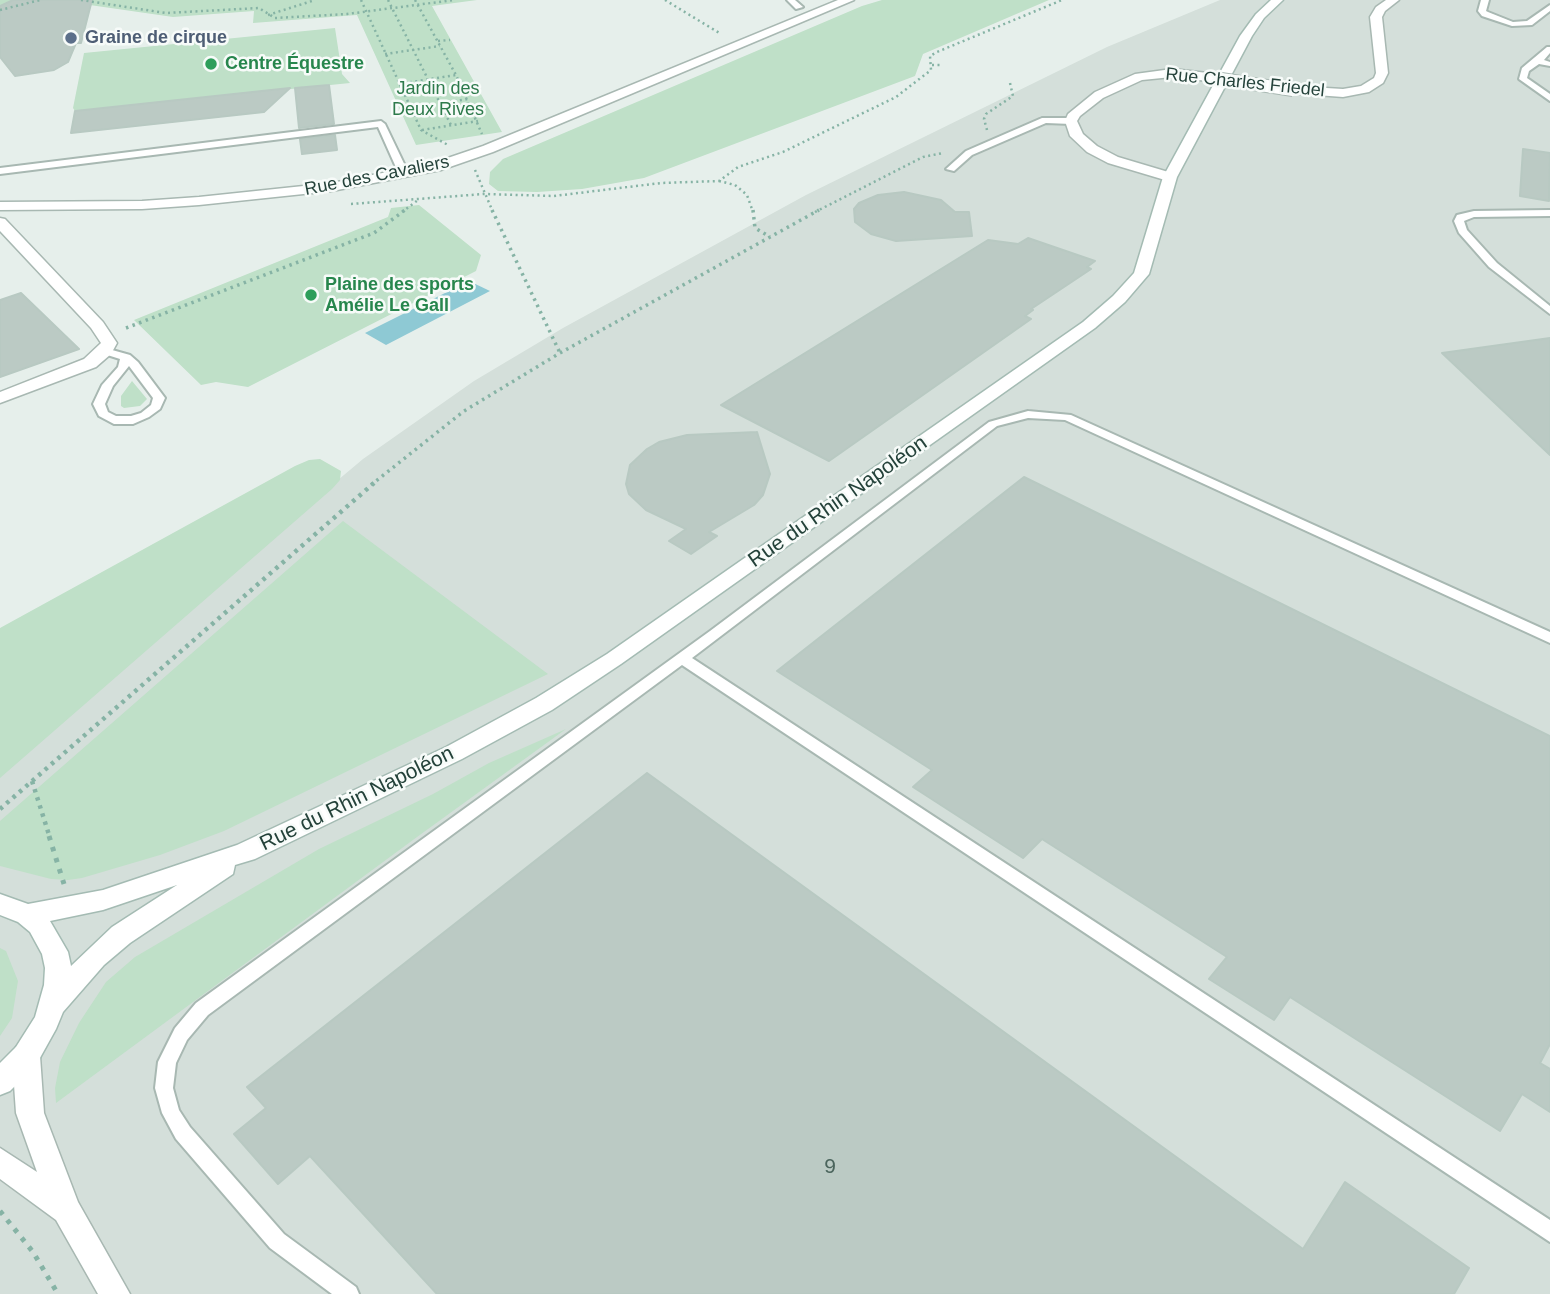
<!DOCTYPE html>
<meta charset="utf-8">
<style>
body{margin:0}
canvas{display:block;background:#e6efeb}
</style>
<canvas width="1550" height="1294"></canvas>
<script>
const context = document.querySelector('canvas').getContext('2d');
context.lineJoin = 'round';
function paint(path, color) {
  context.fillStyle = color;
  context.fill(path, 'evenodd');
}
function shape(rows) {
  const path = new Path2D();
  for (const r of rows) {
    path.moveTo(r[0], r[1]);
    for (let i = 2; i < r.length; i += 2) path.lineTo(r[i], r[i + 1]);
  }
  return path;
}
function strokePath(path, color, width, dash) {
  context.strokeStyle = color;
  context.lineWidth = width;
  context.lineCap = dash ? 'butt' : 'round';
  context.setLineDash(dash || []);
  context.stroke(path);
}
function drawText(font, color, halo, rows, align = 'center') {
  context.font = font + ' Helvetica,sans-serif';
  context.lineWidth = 5;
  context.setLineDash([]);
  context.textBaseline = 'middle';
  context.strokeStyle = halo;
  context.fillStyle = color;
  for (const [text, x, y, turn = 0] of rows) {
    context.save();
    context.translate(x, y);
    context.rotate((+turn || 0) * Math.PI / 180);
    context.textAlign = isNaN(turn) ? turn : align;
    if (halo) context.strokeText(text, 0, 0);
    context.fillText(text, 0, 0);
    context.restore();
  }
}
paint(shape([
 [1220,0,1550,0,1550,1294,0,1294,0,764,363,459,474,381,563,328,806,195,1107,47]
]), '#d4dfda');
paint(shape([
 [0,0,477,0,432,6,502,132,416,145,357,15,253,23,254,11,173,17,62,1,0,16],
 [882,0,1049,0,923,54,915,76,644,178,582,189,537,192,498,191,489,184,490,172,503,159,862,6],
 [335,28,342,74,350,83,75,111,73,108,84,53],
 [419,205,481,255,476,271,248,387,216,382,201,385,134,320,388,217,391,208],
 [132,381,147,399,140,406,124,408,121,406,121,396],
 [320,459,341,471,340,480,332,489,0,778,0,628,295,466,309,460],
 [343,521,548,674,224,831,160,855,82,878,68,880,51,879,0,866,0,821],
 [566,729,417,837,56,1103,55,1088,60,1062,79,1023,106,982,135,957,319,849,433,794,489,763],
 [0,948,6,951,18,981,12,1018,0,1036]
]), '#bfe0c8');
paint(shape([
 [469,281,490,291,386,345,365,333]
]), '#8ec9d4');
const building = shape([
 [13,0,92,0,81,43,76,43,68,62,54,70,15,76,0,57,0,6,13,0],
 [329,85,334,124,299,128,295,88,329,85],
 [290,88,264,112,71,133,75,111,290,88],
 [335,135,337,150,302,154,300,139,335,135],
 [1523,149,1550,153,1549,201,1520,196,1523,149],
 [904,192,941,200,955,212,969,212,972,236,896,241,871,234,855,222,854,209,859,203,878,195,904,192],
 [1028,238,1095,261,1087,267,1091,269,1031,309,1033,310,1025,316,1031,319,829,461,721,405,988,240,1018,244,1028,238],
 [21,293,79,349,0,377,0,300,21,293],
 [1550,338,1550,455,1442,353,1550,338],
 [757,432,770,474,763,495,754,505,709,532,717,536,691,554,669,541,686,529,646,510,629,494,626,484,630,465,647,449,659,442,687,435,757,432],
 [1024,477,1550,736,1550,1044,1540,1063,1550,1069,1550,1112,1522,1094,1500,1131,1290,997,1274,1020,1209,979,1227,957,1042,839,1023,858,913,787,932,770,777,671,1024,477],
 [647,773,1303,1249,1345,1182,1469,1268,1454,1294,437,1294,310,1156,278,1184,234,1134,266,1108,247,1087,647,773]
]);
paint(building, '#bbcac4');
strokePath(building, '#b8c9c2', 2);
const service = shape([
 [787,0,795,0,803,7,796,9,787,0],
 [1481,0,1489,0,1486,11,1488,12,1513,22,1527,21,1550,5,1550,11,1532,25,1512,26,1482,16,1478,11,1481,0],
 [1547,47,1550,47,1550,53,1544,60,1550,62,1550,66,1539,64,1529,71,1527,78,1550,94,1550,101,1519,79,1522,68,1547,47],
 [1042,118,1071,118,1075,121,1071,124,1046,123,972,155,954,171,946,169,966,151,1042,118],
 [381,121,385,124,409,174,407,176,399,174,378,127,0,174,0,168,381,121],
 [1550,210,1550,216,1474,217,1464,221,1467,230,1497,263,1550,306,1550,314,1489,267,1459,233,1454,221,1457,215,1474,211,1550,210],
 [105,348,130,355,138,362,165,398,160,409,149,417,133,424,114,424,99,416,93,404,102,385,118,367,120,359,101,353,101,349,105,348],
 [129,366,153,398,151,405,141,413,131,416,116,416,108,412,105,404,113,386,129,366],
 [1028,411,1071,415,1550,632,1550,643,1065,420,1028,418,997,426,692,658,1550,1220,1550,1242,682,665,208,1015,187,1040,176,1063,173,1088,179,1110,190,1127,284,1234,356,1287,359,1294,332,1294,270,1248,176,1139,162,1113,155,1088,158,1062,175,1028,196,1003,710,631,989,422,1028,411]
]);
const minor = shape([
 [838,0,854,0,493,152,441,170,332,191,199,205,142,209,0,210,0,202,142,201,199,197,332,183,433,163,483,146,838,0],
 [1386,0,1399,0,1385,11,1382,17,1388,73,1383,83,1369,92,1343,97,1289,93,1289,87,1293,86,1343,89,1361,86,1374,78,1376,73,1370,17,1376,7,1386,0],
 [1172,69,1208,73,1214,77,1208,81,1172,77,1142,80,1103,98,1080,116,1077,121,1083,134,1097,146,1118,157,1175,174,1175,180,1165,180,1108,163,1087,152,1070,136,1065,121,1068,114,1095,92,1135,74,1172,69],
 [0,218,5,219,103,322,117,343,111,354,96,367,0,403,0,392,84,359,101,343,91,328,0,231,0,218],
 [26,1044,36,1047,40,1056,44,1113,78,1202,130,1294,98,1294,56,1220,0,1179,0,1148,37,1172,16,1113,12,1056,16,1047,26,1044]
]);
const secondary = shape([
 [1271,0,1283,0,1264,18,1252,36,1177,177,1149,274,1125,302,1095,328,621,664,552,710,462,759,255,859,235,865,233,874,130,943,104,965,63,1012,56,1029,36,1065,10,1091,0,1095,0,1063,16,1047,35,1017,44,985,45,968,42,954,30,932,18,922,0,915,0,894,28,904,103,890,237,845,446,747,536,698,607,654,1083,322,1113,296,1134,273,1163,177,1240,36,1256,14,1271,0],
 [177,885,112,927,71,966,68,952,50,921,103,910,177,885]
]);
strokePath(service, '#a8b8b2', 4);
strokePath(minor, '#a8b8b2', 3);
strokePath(secondary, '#a4bbb3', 3);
strokePath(shape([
 [81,0,166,13,259,8,275,18,347,14,454,0],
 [361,0,421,130,448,145],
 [388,0,451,125],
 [415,0,456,75,482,134],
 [665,0,721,34],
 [0,10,40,0],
 [268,15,315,0],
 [438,41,450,40],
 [385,54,440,46],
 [932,65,941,65],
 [399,84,456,75],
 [411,108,468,99],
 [422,130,478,121],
 [987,130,984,119,986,114,1013,96,1010,83],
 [475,170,493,212],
 [719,181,735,185,747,195,753,212],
 [351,204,484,194,554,196,661,183,719,181,738,167,783,152,896,97,931,70,930,56,937,52,1062,0],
 [402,212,418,200],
 [815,212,923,157,943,153]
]), '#86b3a5', 2.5, [2, 3.5]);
strokePath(shape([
 [492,210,560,353],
 [753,210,755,228,770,237],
 [126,328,374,233,405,210],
 [371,485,464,411,560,353,819,210]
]), '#86b3a5', 3.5, [2.5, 4.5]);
strokePath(shape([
 [32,781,50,838],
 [0,809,374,483]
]), '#86b3a5', 4.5, [3.5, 5]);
strokePath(shape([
 [49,836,64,884],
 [0,1211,33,1252,58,1294]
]), '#86b3a5', 5, [4.5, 7]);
paint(service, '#fff');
paint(minor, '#fff');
paint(secondary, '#fff');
const minorBridge = shape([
 [1208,77,1293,90]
]);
strokePath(minorBridge, '#a8b8b2', 14, []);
strokePath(minorBridge, '#fff', 12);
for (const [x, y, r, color] of [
 [71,38,7,"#5c6f8a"],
 [211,64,7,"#2e9e5b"],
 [311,295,7,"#2e9e5b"]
]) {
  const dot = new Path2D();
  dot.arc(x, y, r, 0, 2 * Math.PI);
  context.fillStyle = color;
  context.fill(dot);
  strokePath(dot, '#f7fbf9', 2.5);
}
drawText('bold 18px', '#4e5e75', '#f7fbf9', [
 ["Graine de cirque",85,38]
], 'left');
drawText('bold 18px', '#27864d', '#f7fbf9', [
 ["Centre Équestre",225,64],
 ["Plaine des sports",325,285],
 ["Amélie Le Gall",325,306]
], 'left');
drawText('18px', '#24423a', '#f7fbf9', [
 ["Rue Charles Friedel",1245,83,6],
 ["Rue des Cavaliers",377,176,-11]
]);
drawText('18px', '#2d7a4b', '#f7fbf9', [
 ["Jardin des",438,89],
 ["Deux Rives",438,110]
]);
drawText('21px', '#24423a', '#f7fbf9', [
 ["Rue du Rhin Napoléon",838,502,-35],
 ["Rue du Rhin Napoléon",357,799,-26]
]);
drawText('21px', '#4a645c', null, [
 ["9",830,1167]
]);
</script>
